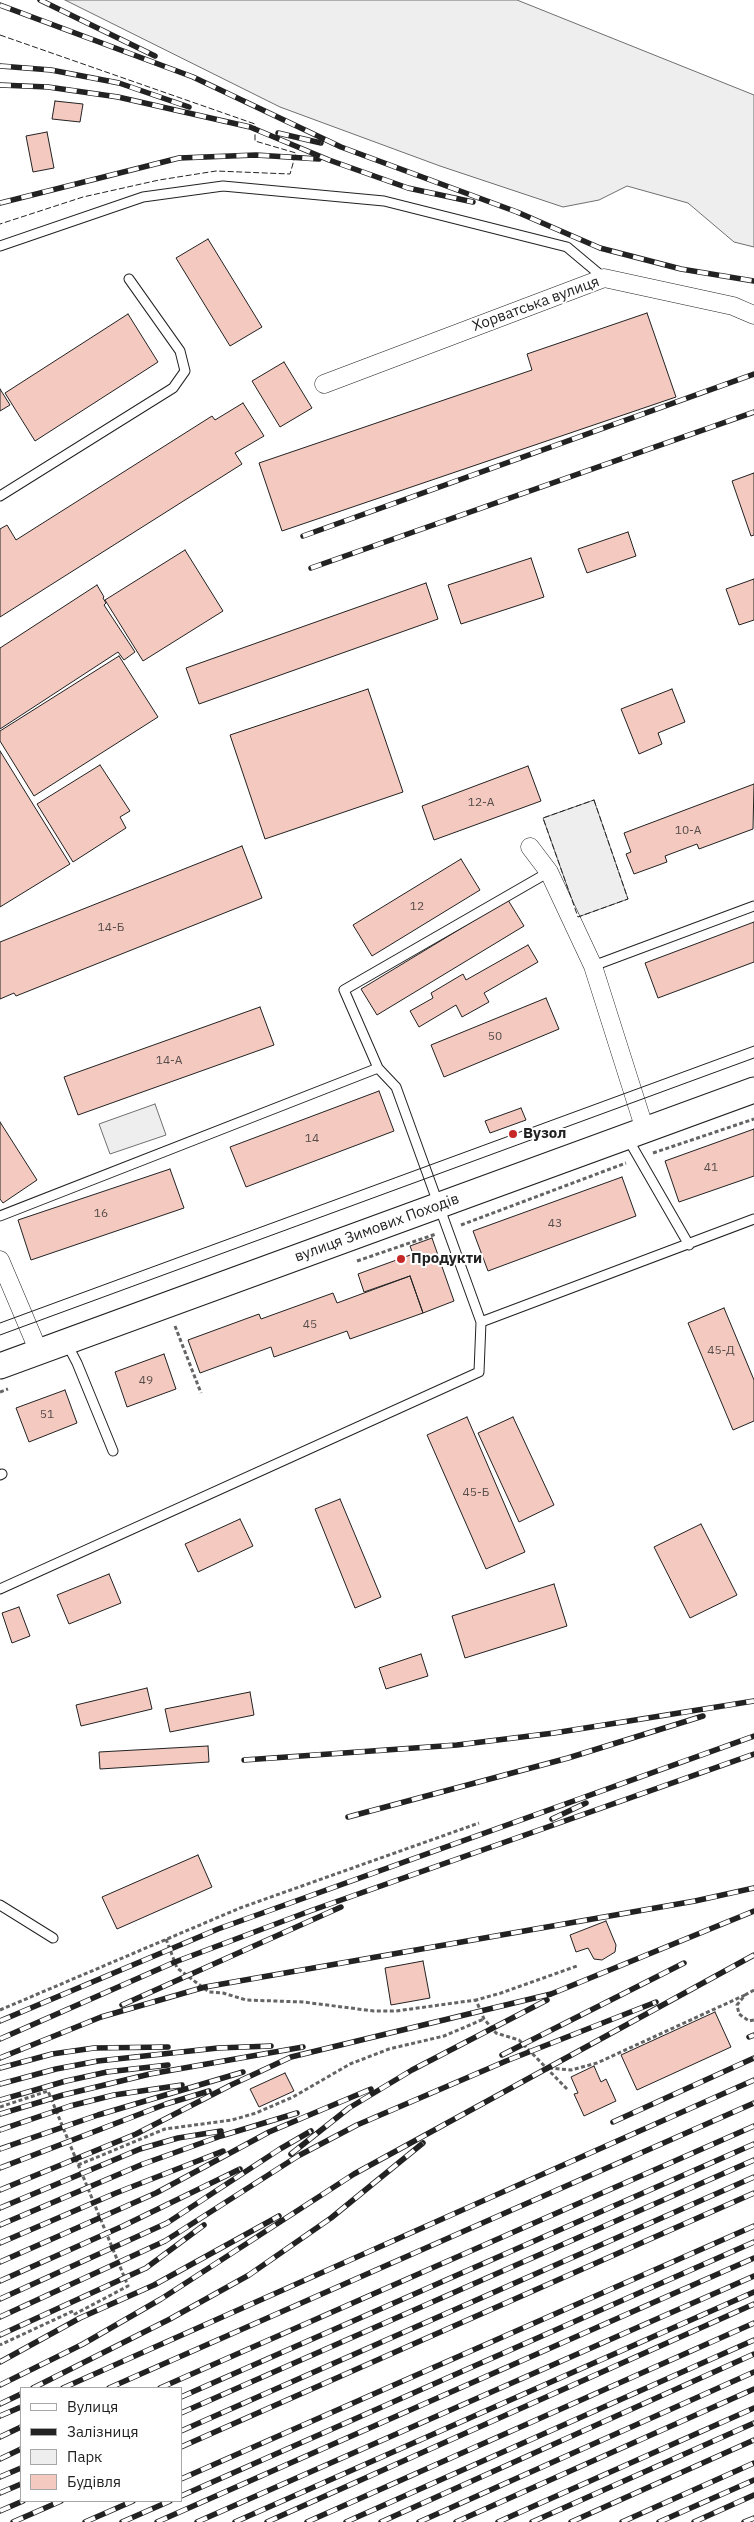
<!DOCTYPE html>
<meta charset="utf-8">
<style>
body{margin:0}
#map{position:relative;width:754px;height:2522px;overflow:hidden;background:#fff;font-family:"IBM Plex Sans",sans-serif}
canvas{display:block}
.legend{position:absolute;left:20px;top:2387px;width:162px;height:115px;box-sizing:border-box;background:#fff;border:1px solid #a7a7a7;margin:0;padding:6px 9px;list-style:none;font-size:15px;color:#222}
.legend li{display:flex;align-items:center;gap:10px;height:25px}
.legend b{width:25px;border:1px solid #a7a7a7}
</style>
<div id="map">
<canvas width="754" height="2522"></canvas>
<ul class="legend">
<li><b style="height:6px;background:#fff"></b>Вулиця</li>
<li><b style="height:6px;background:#222"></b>Залізниця</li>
<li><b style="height:14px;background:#eee"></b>Парк</li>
<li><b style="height:14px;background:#f3c9c0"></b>Будівля</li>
</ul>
</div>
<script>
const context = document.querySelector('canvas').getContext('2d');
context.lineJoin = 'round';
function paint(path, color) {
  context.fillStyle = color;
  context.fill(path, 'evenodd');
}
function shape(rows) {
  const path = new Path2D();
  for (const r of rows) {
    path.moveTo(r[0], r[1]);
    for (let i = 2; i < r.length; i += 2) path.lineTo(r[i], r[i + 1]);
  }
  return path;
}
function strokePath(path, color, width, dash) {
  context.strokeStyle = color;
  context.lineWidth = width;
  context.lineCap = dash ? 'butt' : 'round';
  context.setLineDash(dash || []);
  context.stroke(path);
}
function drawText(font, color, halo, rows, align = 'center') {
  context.font = font + ' "IBM Plex Sans",sans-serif';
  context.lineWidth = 4;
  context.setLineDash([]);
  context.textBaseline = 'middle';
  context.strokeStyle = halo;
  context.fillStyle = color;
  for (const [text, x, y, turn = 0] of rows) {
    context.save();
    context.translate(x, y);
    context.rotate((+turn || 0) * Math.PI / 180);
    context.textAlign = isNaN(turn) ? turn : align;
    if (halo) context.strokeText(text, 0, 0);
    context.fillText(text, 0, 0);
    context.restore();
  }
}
const green = shape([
 [65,0,517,0,754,95,754,247,734,242,688,203,627,186,599,200,563,207,440,166,280,107,65,0],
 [594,800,628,899,578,917,543,818,594,800],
 [155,1104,166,1135,110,1154,99,1124,155,1104]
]);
paint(green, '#eee');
strokePath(green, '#6f6f6f', 1);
const building = shape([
 [55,101,83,104,80,122,52,119,55,101],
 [47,132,54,168,33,172,26,136,47,132],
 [208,239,262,327,230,346,176,258,208,239],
 [647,313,676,397,282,531,259,463,532,370,527,354,647,313],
 [128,314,158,362,35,441,5,393,128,314],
 [284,362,312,408,280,427,252,381,284,362],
 [0,389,10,405,0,411,0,389],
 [243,403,264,436,235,453,242,464,0,617,0,529,7,525,16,540,212,416,215,420,243,403],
 [754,473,754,535,751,536,732,481,754,473],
 [628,532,636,556,587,573,578,549,628,532],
 [185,550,223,611,143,661,105,600,185,550],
 [531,558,544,597,461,624,448,585,531,558],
 [754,579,754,620,739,625,726,589,754,579],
 [426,583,438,619,199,704,186,668,426,583],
 [97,585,104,597,103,598,106,603,104,605,135,652,124,660,118,652,0,729,0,648,97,585],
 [119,656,158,717,34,796,0,741,0,731,119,656],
 [368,689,403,792,265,839,230,735,368,689],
 [672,689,685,722,658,733,662,744,639,754,621,709,672,689],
 [0,751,70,864,0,907,0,751],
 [100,765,130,811,120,817,126,828,73,862,37,804,100,765],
 [528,766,541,801,434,840,422,806,528,766],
 [754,784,753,829,699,849,697,844,665,856,667,862,634,874,626,854,631,852,624,833,754,784],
 [242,846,262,898,16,996,14,993,0,999,0,942,242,846],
 [461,859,480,890,372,956,353,925,461,859],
 [508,900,524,926,377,1015,361,989,508,900],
 [754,922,754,962,658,998,645,963,754,922],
 [528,945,538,962,484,993,489,1002,462,1017,456,1005,419,1027,410,1011,433,998,431,993,463,974,466,980,528,945],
 [546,998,559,1029,444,1077,431,1045,546,998],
 [260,1007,274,1045,78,1115,64,1077,260,1007],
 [379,1091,394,1131,246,1187,230,1147,379,1091],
 [521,1108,526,1120,490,1133,485,1121,521,1108],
 [0,1122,37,1180,3,1203,0,1199,0,1122],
 [754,1129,754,1176,679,1202,665,1161,754,1129],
 [170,1169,184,1208,31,1260,18,1220,170,1169],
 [622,1177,636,1216,488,1271,473,1231,622,1177],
 [432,1238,454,1301,423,1313,410,1276,364,1292,358,1274,413,1254,410,1246,432,1238],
 [410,1276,423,1313,350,1339,347,1331,274,1357,271,1347,200,1373,188,1340,259,1314,261,1319,333,1293,337,1303,410,1276],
 [724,1308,754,1380,754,1421,733,1430,688,1323,724,1308],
 [164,1354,176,1389,127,1407,115,1372,164,1354],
 [65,1390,77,1423,29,1442,16,1408,65,1390],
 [467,1417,525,1552,486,1569,427,1435,467,1417],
 [513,1417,554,1505,519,1522,478,1433,513,1417],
 [340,1499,381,1597,355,1608,315,1509,340,1499],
 [240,1519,253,1546,198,1572,185,1544,240,1519],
 [701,1524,737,1595,690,1618,654,1547,701,1524],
 [109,1574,121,1603,69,1624,57,1595,109,1574],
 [554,1584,567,1626,465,1658,452,1616,554,1584],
 [19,1607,30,1636,12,1643,2,1613,19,1607],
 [421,1654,428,1676,386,1689,379,1668,421,1654],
 [147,1688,152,1709,81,1726,76,1705,147,1688],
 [250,1692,254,1715,170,1732,165,1709,250,1692],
 [208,1746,209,1762,100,1769,99,1752,208,1746],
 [198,1855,212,1887,117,1929,102,1897,198,1855],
 [606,1921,616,1945,615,1952,602,1960,594,1959,588,1948,576,1952,570,1935,606,1921],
 [423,1961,430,1998,391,2005,385,1968,423,1961],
 [715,2012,731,2047,637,2090,621,2055,715,2012],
 [594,2066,601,2082,606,2079,616,2101,584,2116,574,2094,578,2093,571,2077,594,2066],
 [285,2073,294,2091,259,2107,250,2089,285,2073]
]);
paint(building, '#f3c9c0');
strokePath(building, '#222', 1);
const lane = shape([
 [0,246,143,197,223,186,384,201,567,247,604,278],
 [0,496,173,388,185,371,180,351,129,279],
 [593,966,754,906],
 [378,1068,396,1087,481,1322],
 [628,1139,689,1245],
 [0,1216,378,1068,344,990,549,872],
 [66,1342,77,1363,113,1451],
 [0,1475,2,1474],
 [0,1589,479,1372,481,1322,754,1219],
 [0,1905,53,1938]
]);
const street = shape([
 [324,384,604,278,733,306,754,315],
 [530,847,549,872,593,966,645,1130],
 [0,1260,39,1352]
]);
const secondary = shape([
 [0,1366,754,1090]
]);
strokePath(lane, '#222', 11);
strokePath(street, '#222', 19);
strokePath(secondary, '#222', 27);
strokePath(shape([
 [653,1153,754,1119],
 [461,1225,626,1163],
 [357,1261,436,1234],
 [175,1326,201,1393],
 [0,1392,8,1389],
 [166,1939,177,1968,209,1992,223,1993,246,2000,303,2002,374,2011,396,2011,476,2000],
 [754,1990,745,1995,737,2005,739,2014,749,2021,754,2020],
 [0,2010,240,1908,479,1823],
 [549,2068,571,2070,597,2063,745,1995],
 [567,2089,519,2040,496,2033,484,2019,476,2000,501,1993,577,1966],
 [0,2107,48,2091,128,2286,75,2314,73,2311,0,2345],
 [78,2165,165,2129,232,2120,256,2113,293,2097,350,2064,389,2049,444,2036,484,2019]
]), '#646464', 3, [4, 2.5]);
strokePath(lane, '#fff', 9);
strokePath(street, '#fff', 18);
strokePath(secondary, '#fff', 25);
strokePath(shape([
 [0,1323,754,1046],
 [0,1335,754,1058]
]), '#222', 1);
const rail = shape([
 [40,0,155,56],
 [0,5,193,77,341,147,517,212,600,248,681,269,754,281],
 [0,66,51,70,119,83,189,107],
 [0,85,48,87,118,97,250,127,329,160,408,188,473,202],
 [278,133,321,143],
 [0,203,179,158,256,155,319,159],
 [303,536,754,374],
 [311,568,754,412],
 [244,1760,457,1745,554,1733,754,1701],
 [348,1817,568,1758,703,1716],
 [552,1819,586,1803],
 [122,2005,341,1907],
 [0,2021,218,1929,754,1736],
 [749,2037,754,2035],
 [0,2039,175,1962,310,1911,754,1754],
 [502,2055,684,1963],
 [0,2058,101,2017,205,1987,695,1901,754,1888],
 [0,2068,52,2054,94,2048,168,2047],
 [0,2084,56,2069,98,2061,218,2048,271,2046],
 [0,2100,66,2081,107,2072,168,2065],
 [0,2114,63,2095,150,2074,303,2047],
 [613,2122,754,2058],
 [0,2130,70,2106,114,2095,182,2085],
 [0,2149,98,2115,243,2072],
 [291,2154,349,2108,412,2070,547,2000],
 [0,2168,166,2104,209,2091],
 [0,2190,136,2134,231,2085,291,2057,551,1994,754,1911],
 [0,2208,140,2149,178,2138,221,2131],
 [0,2225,143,2164,221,2136,297,2113],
 [0,2243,116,2193,223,2151],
 [0,2262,156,2193,269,2132,371,2089],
 [0,2281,123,2226,240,2169],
 [0,2299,167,2223,280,2149,311,2131],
 [0,2317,165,2241,298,2156,357,2125,506,2061,656,2002],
 [0,2335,146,2268,204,2225],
 [0,2362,80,2318,154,2285,279,2216],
 [0,2385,83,2344,161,2299,354,2174,754,1955],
 [33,2388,170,2319,249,2275,331,2218,423,2143],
 [63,2388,754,2080],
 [109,2388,754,2103],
 [160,2388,754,2126],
 [181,2397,754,2144],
 [0,2404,21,2394],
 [181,2413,754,2160],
 [0,2416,21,2407],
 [181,2431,754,2177],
 [0,2437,21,2427],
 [181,2447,754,2193],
 [0,2459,21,2449],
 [0,2477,21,2468],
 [181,2479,754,2226],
 [0,2493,21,2484],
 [181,2496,754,2242],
 [0,2511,23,2501],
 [13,2522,61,2501],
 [85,2522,133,2501],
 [122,2522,170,2501],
 [157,2522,754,2258],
 [197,2522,754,2276],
 [235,2522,754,2292],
 [267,2522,754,2304],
 [307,2522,754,2323],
 [346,2522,754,2340],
 [381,2522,754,2354],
 [419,2522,754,2372],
 [456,2522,754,2389],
 [498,2522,754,2408],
 [532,2522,754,2423],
 [571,2522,754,2440],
 [622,2522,754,2463],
 [659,2522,754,2480],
 [694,2522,754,2495],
 [744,2522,754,2518]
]);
strokePath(rail, '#222', 5.5);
strokePath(rail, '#fff', 4, [11]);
strokePath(shape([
 [0,35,255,124,255,141,296,153,290,174,216,171,159,180,83,197,0,224],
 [594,800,628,899,578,917,543,818,594,800]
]), '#222', 1, [6, 2.5]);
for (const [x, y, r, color] of [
 [513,1134,5,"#c62828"],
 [401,1259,5,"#c62828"]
]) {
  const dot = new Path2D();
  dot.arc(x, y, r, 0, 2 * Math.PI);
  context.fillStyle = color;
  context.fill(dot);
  strokePath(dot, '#fff', 2);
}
drawText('12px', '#564c4a', null, [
 ["12-А",481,803],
 ["10-А",688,831],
 ["12",417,907],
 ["14-Б",111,928],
 ["50",495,1037],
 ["14-А",169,1061],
 ["14",312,1139],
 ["41",711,1168],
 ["16",101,1214],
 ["43",555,1224],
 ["45",310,1325],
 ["45-Д",721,1351],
 ["49",146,1381],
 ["51",47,1415],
 ["45-Б",476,1493]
]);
drawText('15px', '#222', '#fff', [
 ["Хорватська вулиця",536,304,-20],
 ["вулиця Зимових Походів",377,1228,-20]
]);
drawText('bold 15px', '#222', '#fff', [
 ["Вузол",523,1134],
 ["Продукти",411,1259]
], 'left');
</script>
